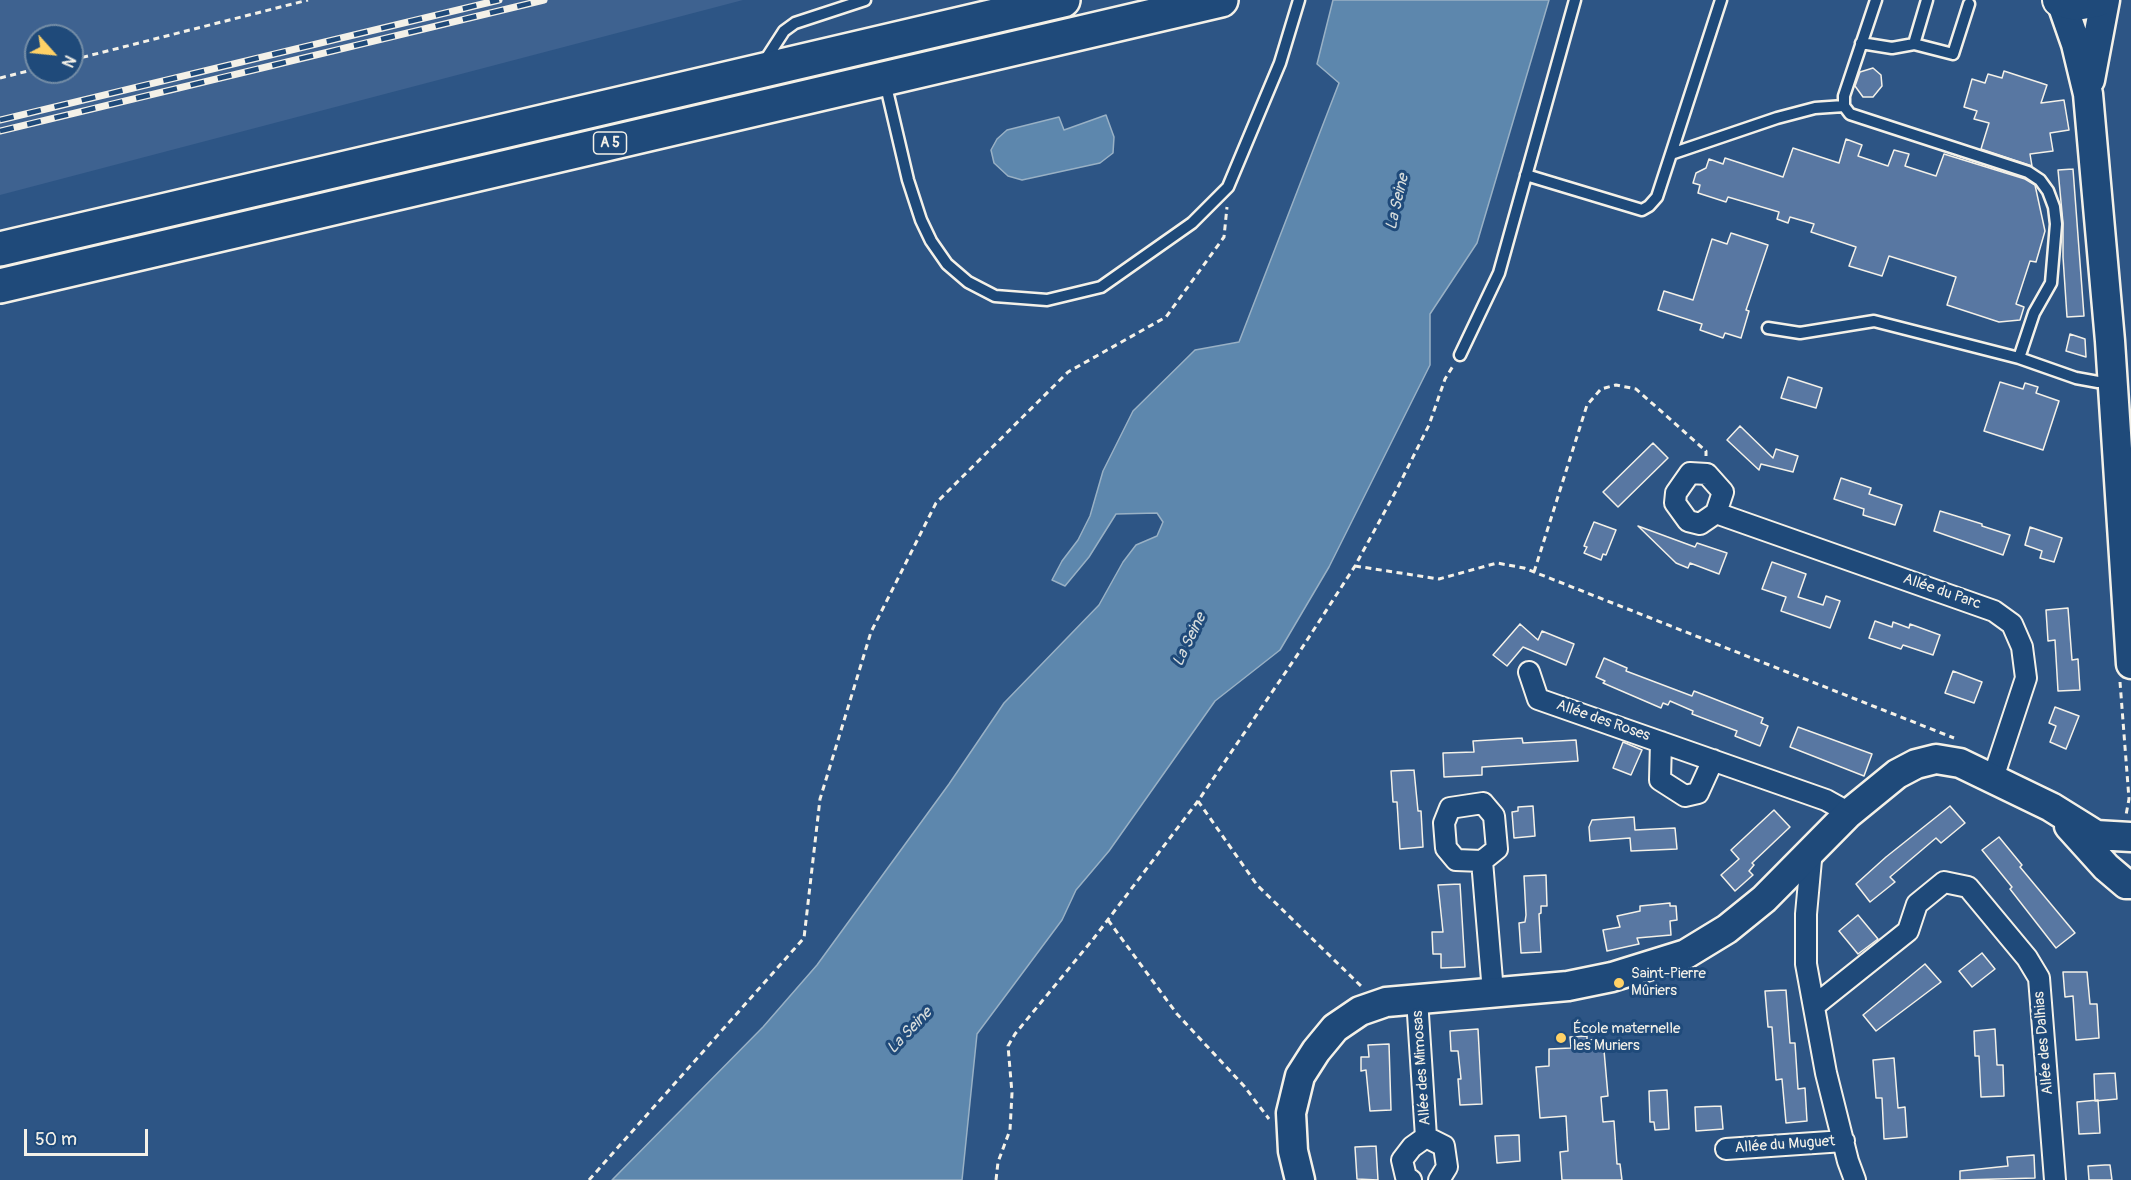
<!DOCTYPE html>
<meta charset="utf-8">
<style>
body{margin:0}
#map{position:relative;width:2131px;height:1180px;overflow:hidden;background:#2d5585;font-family:Pangolin,sans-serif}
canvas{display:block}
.north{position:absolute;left:24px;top:24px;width:60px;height:60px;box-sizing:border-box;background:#1f4a7a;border:2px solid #748da6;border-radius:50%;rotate:117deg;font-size:16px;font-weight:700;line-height:24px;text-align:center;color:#f4f1e8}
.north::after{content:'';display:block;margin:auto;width:21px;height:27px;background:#ffd166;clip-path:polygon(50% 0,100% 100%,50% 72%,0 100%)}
.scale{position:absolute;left:24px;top:1129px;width:124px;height:27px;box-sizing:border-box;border:3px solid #f4f1e8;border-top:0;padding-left:8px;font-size:18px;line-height:21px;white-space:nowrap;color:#f4f1e8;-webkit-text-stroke:4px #1f4a7a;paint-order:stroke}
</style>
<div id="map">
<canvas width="2131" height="1180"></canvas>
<div class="north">N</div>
<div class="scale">50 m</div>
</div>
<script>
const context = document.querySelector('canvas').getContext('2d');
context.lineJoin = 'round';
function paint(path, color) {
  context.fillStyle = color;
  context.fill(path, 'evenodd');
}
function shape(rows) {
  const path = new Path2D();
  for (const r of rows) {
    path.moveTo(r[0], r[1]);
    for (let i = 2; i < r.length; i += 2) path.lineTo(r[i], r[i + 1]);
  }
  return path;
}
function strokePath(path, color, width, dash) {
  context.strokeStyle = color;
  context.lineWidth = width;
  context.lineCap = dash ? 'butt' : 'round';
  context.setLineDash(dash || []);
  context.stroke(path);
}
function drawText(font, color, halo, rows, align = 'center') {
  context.font = font + ' Pangolin,sans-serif';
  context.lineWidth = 6;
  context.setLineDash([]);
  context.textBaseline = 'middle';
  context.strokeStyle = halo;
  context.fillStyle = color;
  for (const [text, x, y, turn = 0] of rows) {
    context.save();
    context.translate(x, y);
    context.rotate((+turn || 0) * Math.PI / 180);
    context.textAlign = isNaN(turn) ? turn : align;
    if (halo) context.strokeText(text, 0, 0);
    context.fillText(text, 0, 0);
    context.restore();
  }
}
paint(shape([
 [0,0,743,0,0,195],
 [36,36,72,36,72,72,36,72]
]), '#3e6290');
const water = shape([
 [1333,0,1549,0,1477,243,1430,314,1430,365,1329,567,1280,650,1215,701,1109,851,1076,890,1062,920,977,1034,962,1180,612,1180,763,1027,817,965,949,784,1004,703,1099,605,1123,562,1136,545,1157,536,1163,522,1157,513,1116,514,1089,557,1065,586,1052,580,1062,561,1078,540,1090,516,1103,471,1133,411,1195,350,1239,342,1339,83,1317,64,1333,0],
 [1106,115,1114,137,1113,153,1100,163,1022,180,1008,176,994,163,991,150,997,139,1007,130,1059,117,1064,130,1106,115]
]);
paint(water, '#5d87ad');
strokePath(water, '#99b1c5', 1.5);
const building = shape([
 [1873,68,1881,75,1882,86,1873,97,1863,97,1855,86,1860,72,1873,68],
 [2004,71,2047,85,2041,103,2064,100,2069,130,2050,133,2053,151,2030,154,2032,166,1981,149,1989,123,1974,119,1977,111,1964,107,1972,79,1985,83,1988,74,2002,78,2004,71],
 [1846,139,1862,145,1858,156,1888,166,1894,150,1909,154,1905,166,1936,176,1944,154,2025,179,2035,185,2045,231,2036,262,2030,261,2016,304,2024,307,2020,320,1999,322,1947,305,1956,277,1889,256,1882,276,1849,266,1856,247,1811,232,1814,224,1790,217,1788,223,1777,219,1779,212,1728,197,1726,202,1698,193,1700,185,1693,183,1696,173,1706,168,1709,159,1723,164,1725,158,1783,177,1793,148,1839,163,1846,139],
 [2073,169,2084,316,2067,317,2063,257,2063,223,2058,170,2073,169],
 [1731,233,1768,245,1746,310,1749,311,1741,338,1725,333,1723,338,1700,330,1702,324,1658,310,1664,291,1693,300,1712,239,1727,244,1731,233],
 [2070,334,2085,339,2086,357,2066,351,2070,334],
 [1788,377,1822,388,1816,408,1781,398,1788,377],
 [2000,382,2023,389,2025,383,2038,387,2036,393,2059,401,2043,450,1984,431,2000,382],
 [1740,426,1773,458,1776,449,1798,456,1793,472,1761,464,1759,470,1727,440,1740,426],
 [1653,443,1668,458,1618,507,1603,492,1653,443],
 [1841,478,1871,488,1869,494,1902,505,1895,525,1863,515,1864,509,1834,499,1841,478],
 [1940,511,1982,524,1982,526,2010,535,2003,555,1934,531,1940,511],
 [1594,522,1616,530,1606,555,1603,554,1601,560,1584,553,1587,547,1584,546,1594,522],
 [1638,526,1695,547,1697,543,1727,553,1719,574,1690,563,1688,568,1676,563,1638,526],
 [2030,527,2062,538,2054,562,2040,558,2042,551,2025,545,2030,527],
 [1772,562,1806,574,1798,597,1823,605,1826,596,1840,601,1830,628,1781,611,1786,597,1762,589,1772,562],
 [2068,608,2072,660,2078,659,2080,690,2058,691,2055,640,2048,641,2046,610,2068,608],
 [1875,621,1892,627,1893,622,1909,628,1910,624,1940,635,1933,655,1903,645,1901,649,1869,638,1875,621],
 [1520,624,1538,640,1542,631,1574,644,1566,665,1523,647,1507,666,1493,655,1520,624],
 [1604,658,1627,668,1626,671,1692,696,1694,691,1763,718,1761,723,1768,726,1760,746,1735,736,1737,731,1692,714,1693,711,1670,701,1668,705,1663,703,1661,708,1603,683,1605,681,1596,677,1604,658],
 [1953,671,1982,682,1974,703,1945,693,1953,671],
 [2055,707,2079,716,2066,749,2050,742,2056,726,2049,723,2055,707],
 [1798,727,1872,754,1864,776,1790,747,1798,727],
 [1522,738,1523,743,1576,740,1578,761,1482,767,1482,775,1444,777,1443,753,1474,752,1473,741,1522,738],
 [1623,742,1642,750,1631,775,1613,768,1623,742],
 [1414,770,1418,811,1421,811,1423,847,1400,849,1397,802,1393,802,1391,771,1414,770],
 [1533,806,1535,836,1514,838,1512,812,1518,811,1518,807,1533,806],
 [1950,806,1965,823,1941,843,1936,838,1890,877,1895,882,1870,902,1856,884,1886,857,1950,806],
 [1774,810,1790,827,1752,863,1754,865,1749,871,1753,875,1735,891,1721,875,1739,859,1731,850,1774,810],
 [1634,817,1635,830,1675,828,1677,849,1631,851,1630,838,1590,841,1589,827,1592,820,1634,817],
 [1999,837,2022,865,2020,867,2075,933,2056,948,2010,889,2012,887,1982,850,1999,837],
 [1546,875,1547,906,1541,906,1541,913,1539,914,1541,952,1521,953,1519,923,1525,922,1526,915,1524,876,1546,875],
 [1460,884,1465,967,1441,968,1441,954,1433,954,1432,932,1443,932,1438,885,1460,884],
 [1670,903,1670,906,1676,906,1677,920,1670,921,1671,935,1637,938,1639,944,1607,951,1603,930,1620,927,1617,916,1640,911,1640,906,1670,903],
 [1858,915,1878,939,1858,954,1839,931,1858,915],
 [1982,953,1995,969,1972,987,1959,971,1982,953],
 [1925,964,1941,982,1876,1031,1863,1015,1925,964],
 [2063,972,2087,972,2090,1004,2097,1004,2099,1038,2076,1040,2073,996,2065,997,2063,972],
 [1786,990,1790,1043,1795,1043,1798,1089,1805,1088,1807,1121,1786,1123,1782,1079,1776,1080,1772,1027,1768,1027,1765,991,1786,990],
 [1478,1029,1482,1104,1460,1105,1458,1079,1461,1079,1458,1051,1451,1051,1450,1031,1478,1029],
 [1995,1029,1997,1065,2003,1065,2004,1096,1981,1097,1979,1056,1975,1056,1974,1031,1995,1029],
 [1587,1036,1587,1040,1603,1039,1608,1096,1601,1097,1603,1122,1614,1121,1617,1164,1620,1164,1622,1180,1562,1180,1560,1152,1568,1151,1566,1116,1540,1118,1536,1067,1549,1066,1549,1049,1571,1048,1570,1037,1587,1036],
 [1389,1044,1391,1110,1370,1111,1366,1070,1361,1071,1361,1057,1369,1057,1368,1045,1389,1044],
 [1894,1058,1898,1108,1905,1107,1907,1137,1884,1139,1882,1098,1876,1098,1873,1060,1894,1058],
 [2115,1073,2117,1099,2095,1101,2094,1074,2115,1073],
 [1667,1090,1669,1129,1655,1130,1654,1122,1650,1122,1649,1091,1667,1090],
 [2098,1100,2100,1133,2079,1134,2077,1102,2098,1100],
 [1721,1106,1723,1129,1696,1131,1695,1107,1721,1106],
 [1519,1135,1520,1161,1497,1163,1495,1136,1519,1135],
 [1376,1146,1378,1180,1357,1179,1355,1147,1376,1146],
 [2034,1155,2035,1178,1960,1180,1960,1171,2008,1166,2007,1157,2034,1155],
 [2105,1165,2110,1165,2112,1180,2089,1180,2088,1166,2105,1165]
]);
paint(building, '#5877a2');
strokePath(building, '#f4f1e8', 1.5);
const lane = shape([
 [1721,0,1671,154,1777,118,1815,108,1844,106],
 [1876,0,1844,96,1844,106,1850,114,2028,172,2040,180,2048,191,2054,207,2056,224,2051,283,2034,313,2019,358,2076,378,2098,382,2112,381],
 [1861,43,1892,48,1914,44,1953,54,1969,4],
 [1914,44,1927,0],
 [764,62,784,31,795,23,865,0],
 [885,82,908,180,921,220,931,241,947,264,968,282,995,296,1047,300,1101,287,1192,223,1228,187,1280,63,1299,0],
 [1526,175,1642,210,1649,206,1657,197,1671,154],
 [1768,328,1800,333,1874,321,2019,358],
 [1460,355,1499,273,1575,0]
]);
const street = shape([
 [1716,513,1723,492,1707,474,1690,473,1676,493,1675,503,1688,521,1700,524,1716,513,1994,611,2012,624,2022,647,2026,678,1993,778],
 [1529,672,1538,699,1826,800,1844,810,1848,814],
 [1661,742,1660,780,1685,796,1698,793,1713,760],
 [1483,803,1494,816,1497,849,1482,861,1456,860,1446,848,1444,823,1450,808,1483,803],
 [1812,849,1806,914,1806,964,1826,1073,1848,1161,1855,1180],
 [1482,861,1493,992],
 [1417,999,1426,1137],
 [1814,1006,1908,931,1917,904,1944,882,1968,887,2027,958,2039,978,2055,1180],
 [1426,1137,1444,1146,1447,1167,1439,1180],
 [1726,1149,1844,1141],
 [1411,1180,1406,1177,1402,1160,1412,1147,1426,1137]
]);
const secondary = shape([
 [2061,1,2076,44,2088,94,2110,341,2131,664],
 [2090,80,2105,0],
 [2069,826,2106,867,2126,884,2131,884],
 [1300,1180,1293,1151,1291,1113,1300,1076,1316,1051,1335,1028,1360,1011,1386,1002,1568,986,1612,977,1686,954,1727,929,1764,899,1848,814,1897,774,1916,764,1936,759,1960,763,2051,807,2096,835,2131,837]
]);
const primary = shape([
 [2059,0,2076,4,2098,0]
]);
const highway = shape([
 [0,249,1063,0],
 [0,286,1221,0]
]);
strokePath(lane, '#f4f1e8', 15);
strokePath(street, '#f4f1e8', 24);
strokePath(secondary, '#f4f1e8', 33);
strokePath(primary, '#f4f1e8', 36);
strokePath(highway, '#f4f1e8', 38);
strokePath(shape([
 [72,60,308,0],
 [0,78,36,69],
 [1355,566,1439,579,1497,563,1524,568,1954,738],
 [1534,572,1587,405,1601,389,1616,385,1636,389,1706,451,1706,456],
 [2120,682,2129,799,2126,815],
 [1198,801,1257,885,1362,987],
 [1108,920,1177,1014,1244,1086,1269,1119],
 [589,1180,804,938,820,799,824,786,871,632,936,503,1068,372,1166,317,1224,237,1227,207],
 [996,1180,998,1162,1010,1130,1012,1093,1008,1046,1015,1034,1094,938,1198,801,1300,651,1355,566,1397,489,1429,425,1445,379,1453,366]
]), '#f4f1e8', 3, [6, 4.5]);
strokePath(lane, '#1f4a7a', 10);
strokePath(street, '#1f4a7a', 20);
strokePath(secondary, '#1f4a7a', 28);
strokePath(primary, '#1f4a7a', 32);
strokePath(highway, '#1f4a7a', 33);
const rail = shape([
 [0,120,499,0],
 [0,131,544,0]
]);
strokePath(rail, '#f4f1e8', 7);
strokePath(rail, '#1f4a7a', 4.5, [14]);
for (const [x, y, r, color] of [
 [1619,983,6,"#ffd166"],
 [1561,1038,6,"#ffd166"]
]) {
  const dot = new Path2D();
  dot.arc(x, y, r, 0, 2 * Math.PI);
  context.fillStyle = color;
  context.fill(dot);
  strokePath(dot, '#1f4a7a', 2);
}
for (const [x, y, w] of [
 [610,143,33]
]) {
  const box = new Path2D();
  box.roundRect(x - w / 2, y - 11, w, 22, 4.5);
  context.fillStyle = '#1f4a7a';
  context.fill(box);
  strokePath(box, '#f4f1e8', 1.5);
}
drawText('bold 14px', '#f4f1e8', null, [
 ["A 5",610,143]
]);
drawText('15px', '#f4f1e8', '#1f4a7a', [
 ["Allée du Parc",1942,592,19],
 ["Allée des Roses",1603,721,19],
 ["Allée des Dalhias",2044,1043,-95],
 ["Allée des Mimosas",1422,1068,-94],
 ["Allée du Muguet",1785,1145,-4]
]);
drawText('15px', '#f4f1e8', '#1f4a7a', [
 ["Saint-Pierre",1631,974],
 ["Mûriers",1631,991],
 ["École maternelle",1573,1029],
 ["les Muriers",1573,1046]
], 'left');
drawText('italic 16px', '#d6dcdc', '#1f4a7a', [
 ["La Seine",1398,202,-77],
 ["La Seine",1190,640,-64],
 ["La Seine",910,1031,-46]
]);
</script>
